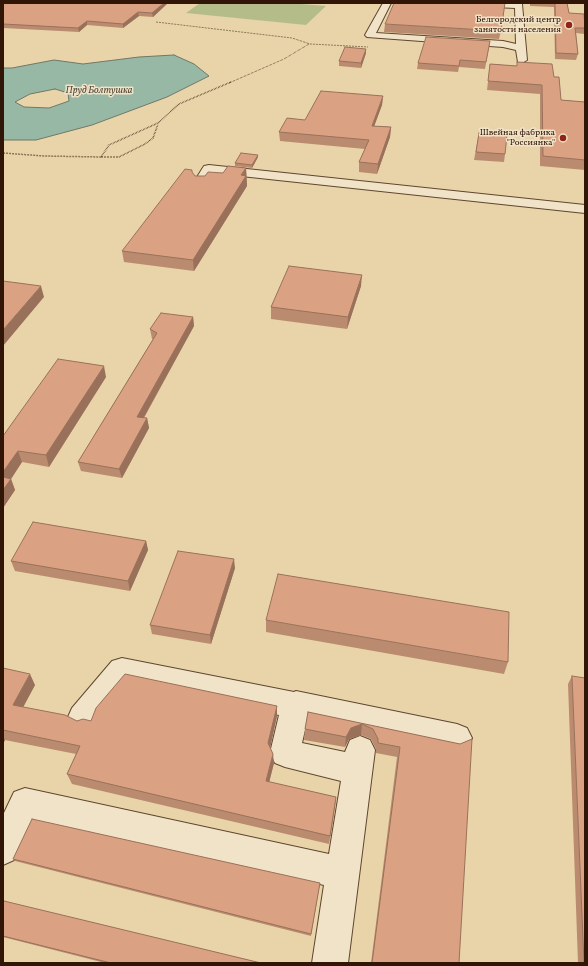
<!DOCTYPE html>
<meta charset="utf-8">
<style>
body{margin:0}
#map{position:relative;width:588px;height:966px;overflow:hidden;background:#e9d4a9;font-family:Vollkorn,serif}
canvas{display:block}
.frame{position:absolute;inset:0;border:4px solid #311608;pointer-events:none}
</style>
<div id="map">
<canvas width="588" height="966"></canvas>
<div class="frame"></div>
</div>
<script>
const context = document.querySelector('canvas').getContext('2d');
context.lineJoin = 'round';
function paint(path, color) {
  context.fillStyle = color;
  context.fill(path, 'evenodd');
}
function shape(rows) {
  const path = new Path2D();
  for (const r of rows) {
    path.moveTo(r[0], r[1]);
    for (let i = 2; i < r.length; i += 2) path.lineTo(r[i], r[i + 1]);
  }
  return path;
}
function strokePath(path, color, width, dash) {
  context.strokeStyle = color;
  context.lineWidth = width;
  context.lineCap = dash ? 'butt' : 'round';
  context.setLineDash(dash || []);
  context.stroke(path);
}
function drawText(font, color, halo, rows, align = 'center') {
  context.font = font + ' Vollkorn,serif';
  context.lineWidth = 3;
  context.setLineDash([]);
  context.textBaseline = 'middle';
  context.strokeStyle = halo;
  context.fillStyle = color;
  for (const [text, x, y, turn = 0] of rows) {
    context.save();
    context.translate(x, y);
    context.rotate((+turn || 0) * Math.PI / 180);
    context.textAlign = isNaN(turn) ? turn : align;
    if (halo) context.strokeText(text, 0, 0);
    context.fillText(text, 0, 0);
    context.restore();
  }
}
paint(shape([
 [200,3,289,3,326,6,306,25,186,13]
]), '#b4bd8a');
const water = shape([
 [174,55,194,64,209,76,167,97,92,125,36,140,3,140,3,68,12,68,54,60,83,64,139,57,174,55],
 [55,89,68,93,69,101,49,108,24,107,15,102,30,94,55,89]
]);
paint(water, '#98b8a6');
strokePath(water, '#6f7767', 1);
const minor = shape([
 [383,3,391,3,376,33,503,41,516,44,515,8,474,6,470,3,522,4,527,60,522,63,518,62,516,50,503,47,367,37,365,35,383,3],
 [209,165,585,205,585,213,213,173,206,185,196,185,194,182,202,169,204,166,209,165],
 [122,658,294,692,296,691,457,724,467,728,472,738,467,748,457,752,307,721,302,743,345,752,350,740,360,736,370,740,375,750,348,963,312,963,324,885,33,820,14,860,3,865,3,815,14,792,25,788,329,854,341,781,285,767,275,763,270,753,279,715,128,683,92,726,82,730,72,726,68,717,72,708,112,661,122,658]
]);
strokePath(minor, '#5f4630', 2);
strokePath(shape([
 [156,22,292,38,310,44,368,47],
 [229,83,284,59,309,44]
]), '#311608', 1, [0.5, 1]);
strokePath(shape([
 [3,153,44,156,101,157,109,145,158,123,179,104,231,82],
 [101,157,119,157,145,144,153,138,158,124]
]), '#311608', 1.5, [0.5, 1]);
paint(minor, '#f1e3c7');
paint(shape([
 [3,3,168,3,153,17,139,16,123,28,87,25,79,32,3,28],
 [530,3,567,3,569,13,585,26,584,34,576,33,578,54,576,60,555,59,554,7,530,6],
 [385,24,501,31,499,39,384,32],
 [490,41,485,69,459,67,458,72,417,69,418,63],
 [366,53,361,68,339,66,339,61],
 [517,62,554,77,561,100,585,102,585,170,540,166,540,94,487,90,490,64,517,66],
 [383,96,382,105,374,126,391,127,390,137,377,174,359,172,359,162,365,149,280,141,279,132,305,120],
 [479,133,505,154,504,162,474,160],
 [258,157,252,168,235,166,235,163],
 [246,168,247,186,194,271,124,262,122,251,192,170,192,173,195,176,205,176,223,173],
 [361,286,347,329,271,319,271,307],
 [193,317,194,326,144,418,147,418,149,428,122,478,81,471,78,462,153,339,152,339,150,329],
 [106,377,49,467,22,462,11,479,15,490,3,508,3,436],
 [146,541,148,550,130,591,15,571,11,561],
 [235,568,211,644,152,634,150,625],
 [266,620,508,662,504,674,266,632],
 [3,668,35,685,23,707,77,721,91,721,277,706,277,716,270,747,274,763,269,782,336,797,329,844,72,784,67,774,76,754,5,740,3,744],
 [572,676,585,963,578,963,568,684],
 [308,712,460,744,459,963,371,963,397,757,376,753,376,749,371,739,361,735,349,739,345,747,304,740,305,729],
 [13,859,320,883,311,936,15,861],
 [3,902,261,963,105,963,3,937]
]), '#bb8b70');
paint(shape([
 [164,3,168,3,153,17,152,13],
 [138,12,139,16,123,28,123,24],
 [87,21,87,25,79,32,78,28],
 [366,49,366,53,361,68,361,63],
 [383,96,382,105,371,135,372,126],
 [391,127,390,137,377,174,378,164],
 [258,155,258,157,252,168,252,165],
 [246,168,247,186,194,271,193,260],
 [362,275,361,286,347,329,348,317],
 [41,286,44,297,3,346,3,330],
 [193,317,194,326,139,426,137,417],
 [104,366,106,377,49,467,46,455],
 [147,418,149,428,122,478,119,469],
 [18,451,22,462,11,479,15,490,3,508,3,472],
 [146,541,148,550,130,591,128,581],
 [234,559,235,568,211,644,210,635],
 [30,674,35,685,19,715,13,705],
 [277,706,277,716,269,753,268,743],
 [362,724,361,735,349,739,345,747,346,737,351,728],
 [3,736,5,740,3,744],
 [273,754,274,763,267,791,266,781],
 [336,797,335,807,329,844,330,836]
]), '#99715b');
const building = shape([
 [3,3,164,3,152,13,138,12,123,24,87,21,78,28,3,24,3,3],
 [394,3,505,3,501,31,385,24,394,3],
 [555,3,567,3,569,13,584,14,585,28,575,28,578,54,556,53,555,3],
 [426,37,490,41,486,62,460,60,459,66,418,63,426,37],
 [345,47,366,49,361,63,339,61,345,47],
 [517,62,552,64,554,77,559,77,561,100,585,102,585,160,543,156,542,85,488,81,490,64,517,66,517,62],
 [321,91,383,96,372,126,391,127,378,164,359,162,369,140,279,132,287,118,305,120,321,91],
 [479,133,507,135,505,154,476,152,479,133],
 [241,153,258,155,252,165,235,163,241,153],
 [228,166,246,168,241,175,246,176,193,260,122,251,185,169,192,170,192,172,195,176,205,176,208,172,223,173,228,166],
 [289,266,362,275,348,317,271,307,289,266],
 [3,281,41,286,3,330,3,281],
 [161,313,193,317,137,417,147,418,119,469,78,462,157,333,150,329,161,313],
 [58,359,104,366,46,455,18,451,3,472,3,436,58,359],
 [3,477,11,479,3,490,3,477],
 [33,522,146,541,128,581,11,561,33,522],
 [178,551,234,559,210,635,150,625,178,551],
 [278,574,509,612,508,662,266,620,278,574],
 [3,668,30,674,13,705,65,715,77,721,83,719,91,721,96,708,125,674,277,706,268,743,273,754,266,781,336,797,330,836,67,774,80,746,3,730,3,668],
 [572,676,585,678,585,963,584,963,572,676],
 [308,712,460,744,472,739,459,963,372,963,400,747,378,743,378,739,373,729,362,724,351,728,346,737,305,729,308,712],
 [32,819,320,883,311,934,13,859,32,819],
 [4,901,261,963,111,963,3,936,3,902,4,901]
]);
paint(building, '#daa282');
strokePath(building, '#99715b', 1);
for (const [x, y, r, color] of [
 [569,25,4,"#8f2418"],
 [563,138,4,"#8f2418"]
]) {
  const dot = new Path2D();
  dot.arc(x, y, r, 0, 2 * Math.PI);
  context.fillStyle = color;
  context.fill(dot);
  strokePath(dot, '#f1e3c7', 1.5);
}
drawText('9px', '#311608', '#f1e3c7', [
 ["Белгородский центр",561,20],
 ["занятости населения",561,30],
 ["Швейная фабрика",555,133],
 ["\"Россиянка\"",555,143]
], 'right');
drawText('italic 10px', '#504737', '#f1e3c7', [
 ["Пруд Болтушка",99,91]
]);
</script>
